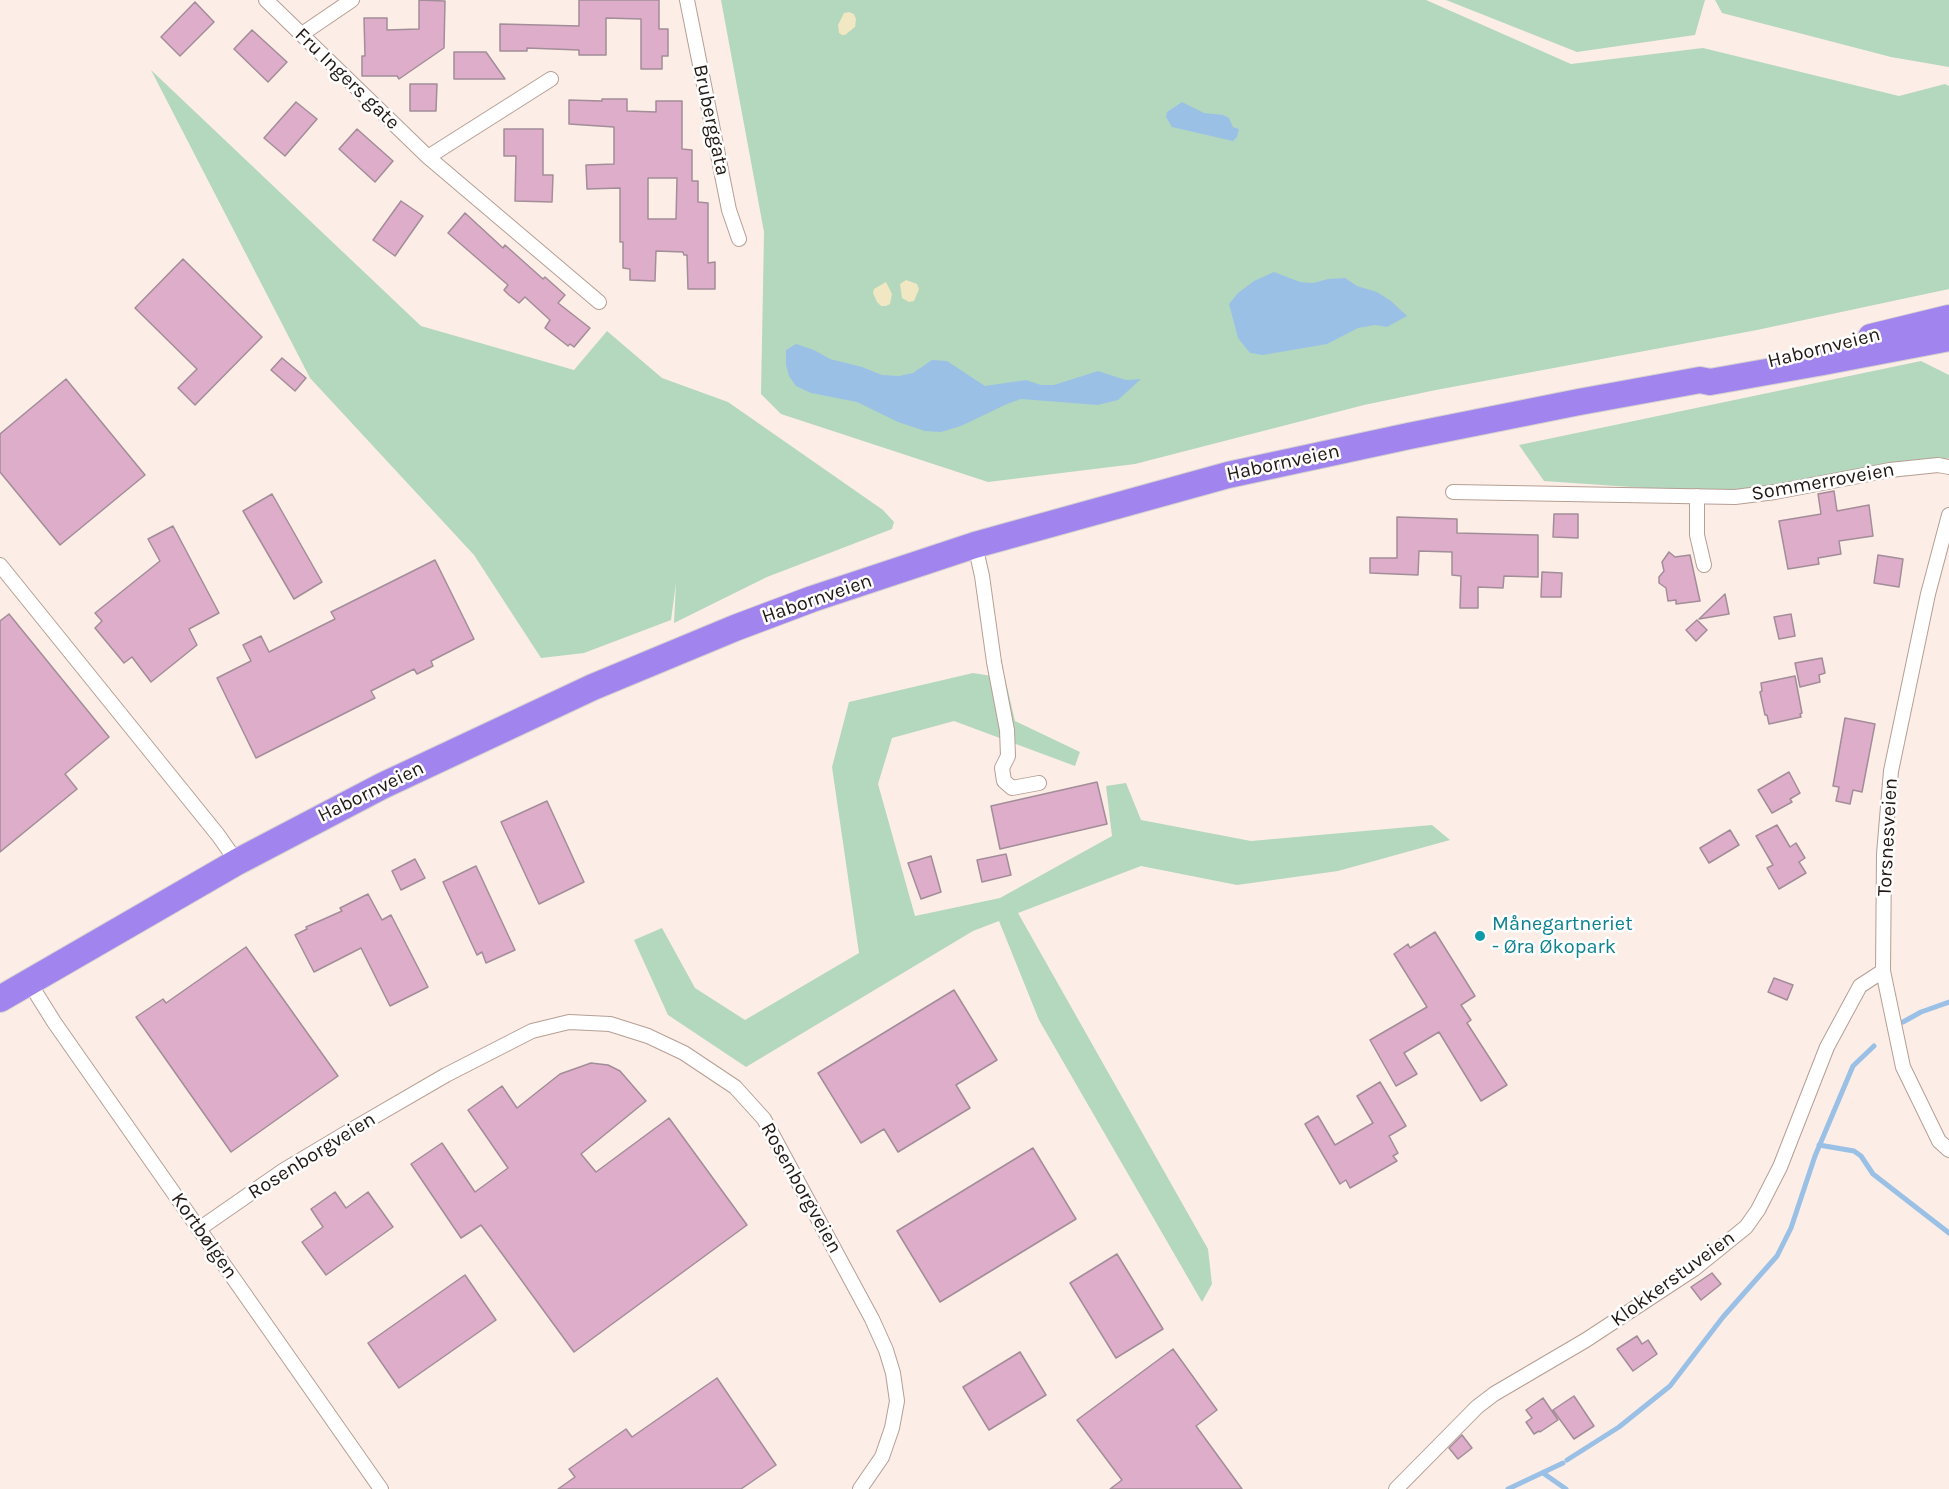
<!DOCTYPE html>
<meta charset="utf-8">
<style>
body{margin:0}
canvas{display:block;background:#fcede6}
</style>
<canvas width="1949" height="1489"></canvas>
<script>
const context = document.querySelector('canvas').getContext('2d');
context.lineJoin = 'round';
function paint(path, color) {
  context.fillStyle = color;
  context.fill(path, 'evenodd');
}
function shape(rows) {
  const path = new Path2D();
  for (const r of rows) {
    path.moveTo(r[0], r[1]);
    for (let i = 2; i < r.length; i += 2) path.lineTo(r[i], r[i + 1]);
  }
  return path;
}
function strokePath(path, color, width, dash) {
  context.strokeStyle = color;
  context.lineWidth = width;
  context.lineCap = dash ? 'butt' : 'round';
  context.setLineDash(dash || []);
  context.stroke(path);
}
function drawText(font, color, halo, rows, align = 'center') {
  context.font = font + ' Karla,sans-serif';
  context.lineWidth = 5;
  context.setLineDash([]);
  context.textBaseline = 'middle';
  context.strokeStyle = halo;
  context.fillStyle = color;
  for (const [text, x, y, turn = 0] of rows) {
    context.save();
    context.translate(x, y);
    context.rotate((+turn || 0) * Math.PI / 180);
    context.textAlign = isNaN(turn) ? turn : align;
    if (halo) context.strokeText(text, 0, 0);
    context.fillText(text, 0, 0);
    context.restore();
  }
}
paint(shape([
 [721,0,1426,0,1571,64,1703,48,1899,96,1945,84,1949,86,1949,289,1757,330,1436,390,1364,405,1135,464,988,482,781,414,761,394,764,232],
 [1446,0,1705,0,1695,35,1577,52],
 [1715,0,1949,0,1949,67,1891,57,1722,13],
 [151,70,421,326,574,370,607,331,662,378,728,402,883,510,894,522,892,529,767,577,674,623,676,583,671,620,584,653,541,658,474,555,310,378],
 [1921,361,1949,375,1949,458,1718,493,1544,481,1519,445],
 [973,673,1005,678,1015,721,1080,752,1075,766,954,721,892,738,878,784,915,916,1000,898,1112,836,1106,786,1126,783,1141,820,1251,841,1432,825,1450,840,1338,871,1237,885,1141,866,1018,913,1208,1249,1212,1284,1202,1302,1039,1020,999,921,973,931,746,1067,668,1015,634,940,662,928,695,988,745,1020,859,953,832,767,849,702]
]), '#b4d8be');
paint(shape([
 [849,12,854,14,856,19,855,27,845,35,842,35,839,33,838,25,844,13],
 [906,280,917,284,919,289,914,301,909,302,902,298,900,284],
 [886,282,892,294,890,304,886,306,881,306,877,302,873,293,874,289]
]), '#f1e7c2');
paint(shape([
 [1182,102,1204,113,1223,115,1229,118,1233,127,1239,129,1237,137,1233,141,1224,139,1172,127,1166,117,1167,112],
 [1274,272,1300,282,1313,283,1328,279,1345,278,1357,286,1377,292,1391,301,1407,316,1387,327,1375,325,1358,328,1327,344,1263,355,1250,353,1238,338,1229,304,1238,293,1254,281],
 [796,344,814,350,830,359,862,367,882,375,899,376,913,373,932,360,947,361,985,386,1026,380,1041,385,1054,385,1098,371,1126,380,1141,379,1118,400,1098,405,1021,399,1007,404,961,426,941,432,925,431,898,422,857,402,811,393,796,386,789,376,786,365,786,350]
]), '#9bc0e6');
strokePath(shape([
 [1903,1022,1921,1012,1949,1002],
 [1819,1145,1854,1151,1861,1156,1873,1174,1949,1233],
 [1567,1460,1619,1427,1670,1386,1723,1317,1777,1256,1791,1228,1815,1156,1853,1066,1874,1046],
 [1543,1473,1566,1489],
 [1508,1489,1563,1463]
]), '#9bc0e6', 5);
const building = shape([
 [419,0,445,1,444,48,399,79,397,76,362,76,362,56,365,56,364,18,387,18,387,30,419,29,419,0],
 [579,0,659,0,659,29,668,29,668,56,662,56,662,69,641,69,641,19,606,18,606,55,579,55,579,50,527,48,527,51,500,51,500,24,579,26,579,0],
 [195,2,214,22,180,56,161,37,195,2],
 [252,30,287,62,268,82,234,49,252,30],
 [454,52,486,52,505,79,454,79,454,52],
 [410,84,437,84,436,111,410,111,410,84],
 [602,99,627,99,627,111,656,112,656,101,682,101,682,149,692,150,692,181,698,181,698,202,708,203,708,263,715,262,715,289,688,289,687,255,684,255,683,252,656,251,655,281,630,280,630,269,623,268,623,242,620,242,620,188,587,189,586,165,614,164,614,127,569,124,569,100,602,101,602,99],
 [648,178,677,178,676,219,648,219,648,178],
 [296,102,317,119,285,156,264,138,296,102],
 [357,129,393,161,375,182,339,149,357,129],
 [504,129,543,129,543,175,553,175,552,202,515,201,516,156,504,156,504,129],
 [401,201,423,216,395,256,373,240,401,201],
 [465,213,503,248,505,245,543,279,545,277,565,295,558,303,590,328,574,347,570,344,568,346,545,328,550,320,525,297,519,303,509,295,504,290,508,285,448,233,465,213],
 [183,259,262,337,195,405,178,388,197,369,135,308,183,259],
 [282,358,306,378,295,391,271,370,282,358],
 [66,379,145,475,60,545,0,472,0,434,66,379],
 [1834,491,1837,511,1869,505,1873,536,1839,541,1841,554,1818,558,1819,564,1788,569,1779,521,1821,514,1818,494,1834,491],
 [272,494,322,582,294,599,243,511,272,494],
 [1554,514,1578,514,1578,538,1553,537,1554,514],
 [1397,517,1457,519,1457,533,1538,535,1538,577,1504,576,1503,588,1478,587,1478,608,1460,608,1461,576,1452,575,1452,552,1419,551,1418,575,1370,573,1370,558,1397,558,1397,517],
 [173,526,219,613,189,629,197,645,151,682,132,657,124,663,95,628,102,621,95,613,160,561,148,539,173,526],
 [1669,552,1675,557,1690,555,1700,601,1676,604,1676,600,1668,601,1666,588,1659,583,1659,577,1664,571,1662,562,1669,552],
 [1878,555,1903,559,1899,587,1874,583,1878,555],
 [435,560,474,639,431,661,433,666,417,674,414,669,371,691,375,698,256,758,217,678,251,661,243,645,261,636,269,652,335,619,331,612,435,560],
 [1542,572,1562,573,1561,597,1541,597,1542,572],
 [1725,594,1729,614,1699,619,1725,594],
 [9,614,109,737,65,774,77,789,0,852,0,621,9,614],
 [1791,614,1795,636,1779,639,1774,617,1791,614],
 [1697,620,1707,630,1696,641,1686,630,1697,620],
 [1822,658,1825,673,1819,675,1820,682,1800,687,1795,663,1822,658],
 [1795,676,1802,713,1800,714,1801,717,1769,724,1767,715,1765,715,1760,692,1762,691,1761,683,1795,676],
 [1845,718,1875,724,1862,792,1853,790,1850,804,1836,801,1839,787,1833,786,1845,718],
 [1789,772,1800,793,1790,799,1792,802,1772,813,1758,790,1789,772],
 [1097,782,1107,824,1000,849,991,806,1097,782],
 [547,801,584,882,539,904,501,822,547,801],
 [1777,825,1790,847,1796,843,1805,858,1799,862,1806,873,1779,889,1767,868,1773,865,1756,836,1777,825],
 [1730,830,1739,845,1709,863,1700,848,1730,830],
 [1006,854,1011,875,982,882,977,860,1006,854],
 [931,856,941,892,921,899,908,863,931,856],
 [415,859,425,878,401,890,392,871,415,859],
 [476,866,515,950,486,963,482,952,477,955,443,882,476,866],
 [368,894,382,920,391,915,428,987,390,1006,361,948,314,972,295,935,307,929,306,927,342,911,340,908,368,894],
 [1435,932,1475,996,1461,1005,1471,1020,1467,1023,1507,1085,1481,1101,1439,1032,1404,1053,1417,1074,1396,1086,1370,1040,1427,1007,1394,954,1408,944,1410,948,1435,932],
 [246,947,338,1076,231,1152,136,1017,163,999,166,1003,246,947],
 [1774,978,1793,985,1787,1000,1768,992,1774,978],
 [954,990,997,1060,956,1085,970,1108,898,1152,884,1129,861,1143,818,1073,954,990],
 [591,1063,608,1065,620,1071,646,1101,581,1154,596,1172,669,1118,747,1225,574,1352,481,1225,461,1238,411,1164,442,1143,475,1192,508,1168,468,1110,502,1086,517,1108,560,1074,591,1063],
 [1380,1082,1406,1126,1389,1136,1398,1153,1393,1156,1397,1161,1350,1188,1346,1180,1340,1184,1305,1124,1318,1116,1335,1145,1373,1123,1357,1096,1380,1082],
 [1033,1148,1076,1219,940,1302,897,1231,1033,1148],
 [335,1192,346,1208,368,1192,393,1227,326,1275,302,1242,323,1227,311,1209,335,1192],
 [1117,1254,1163,1329,1116,1358,1070,1283,1117,1254],
 [1712,1273,1721,1284,1701,1300,1691,1287,1712,1273],
 [465,1275,496,1320,399,1388,368,1343,465,1275],
 [1637,1336,1642,1344,1648,1340,1657,1354,1633,1371,1617,1349,1637,1336],
 [1173,1349,1217,1410,1196,1426,1242,1489,1110,1489,1122,1480,1077,1420,1173,1349],
 [1020,1352,1046,1395,989,1430,963,1387,1020,1352],
 [717,1378,776,1465,741,1489,558,1489,575,1477,569,1469,626,1429,632,1437,717,1378],
 [1574,1396,1594,1426,1574,1439,1553,1410,1574,1396],
 [1543,1398,1558,1420,1540,1432,1539,1431,1534,1434,1526,1422,1532,1418,1526,1410,1543,1398],
 [1462,1435,1472,1448,1458,1459,1449,1448,1462,1435]
]);
paint(building, '#deadc9');
strokePath(building, '#a38d99', 1.5);
const street = shape([
 [266,0,428,157,599,302],
 [687,0,729,210,739,239],
 [302,34,352,0],
 [428,157,551,79],
 [1453,492,1735,497,1775,492,1890,470,1938,465,1949,467],
 [1697,496,1697,535,1704,565],
 [1949,515,1928,594,1891,771,1884,854,1883,971,1903,1067,1939,1141,1949,1150],
 [975,545,982,576,994,662,1007,730,1008,756,1002,768,1004,781,1012,788,1039,783],
 [0,565,218,835,237,862],
 [29,982,54,1022,381,1489],
 [199,1229,284,1170,346,1133,446,1075,532,1031,569,1022,610,1024,648,1036,684,1053,735,1087,764,1119,872,1319,886,1350,893,1373,897,1401,892,1428,882,1457,860,1489],
 [1396,1489,1477,1407,1494,1394,1586,1340,1694,1269,1746,1227,1758,1210,1780,1167,1827,1047,1860,986,1883,971]
]);
const highway = shape([
 [1871,337,1949,318],
 [0,999,237,862,382,786,593,687,735,628,812,599,975,545,1228,475,1409,436,1579,402,1700,380,1710,382,1823,362,1949,338]
]);
strokePath(street, '#b69f94', 16);
strokePath(highway, '#d3d1d0', 28);
strokePath(street, '#fff', 14);
strokePath(highway, '#a184ed', 26);
for (const [x, y, r, color] of [
 [1480,936,6,"#0f9aa8"]
]) {
  const dot = new Path2D();
  dot.arc(x, y, r, 0, 2 * Math.PI);
  context.fillStyle = color;
  context.fill(dot);
  strokePath(dot, '#fefefe', 2);
}
drawText('20px', '#211814', '#fefefe', [
 ["Fru Ingers gate",347,79,44],
 ["Bruberggata",711,120,78],
 ["Habornveien",1824,348,-14],
 ["Habornveien",1283,463,-12],
 ["Sommerroveien",1823,482,-10],
 ["Habornveien",817,599,-19],
 ["Habornveien",371,792,-26],
 ["Torsnesveien",1888,837,-87],
 ["Rosenborgveien",312,1156,-32],
 ["Rosenborgveien",801,1188,61],
 ["Kortbølgen",204,1236,55],
 ["Klokkerstuveien",1673,1279,-36]
]);
drawText('20px', '#0d838f', '#fefefe', [
 ["Månegartneriet",1492,924],
 ["- Øra Økopark",1492,947]
], 'left');
</script>
